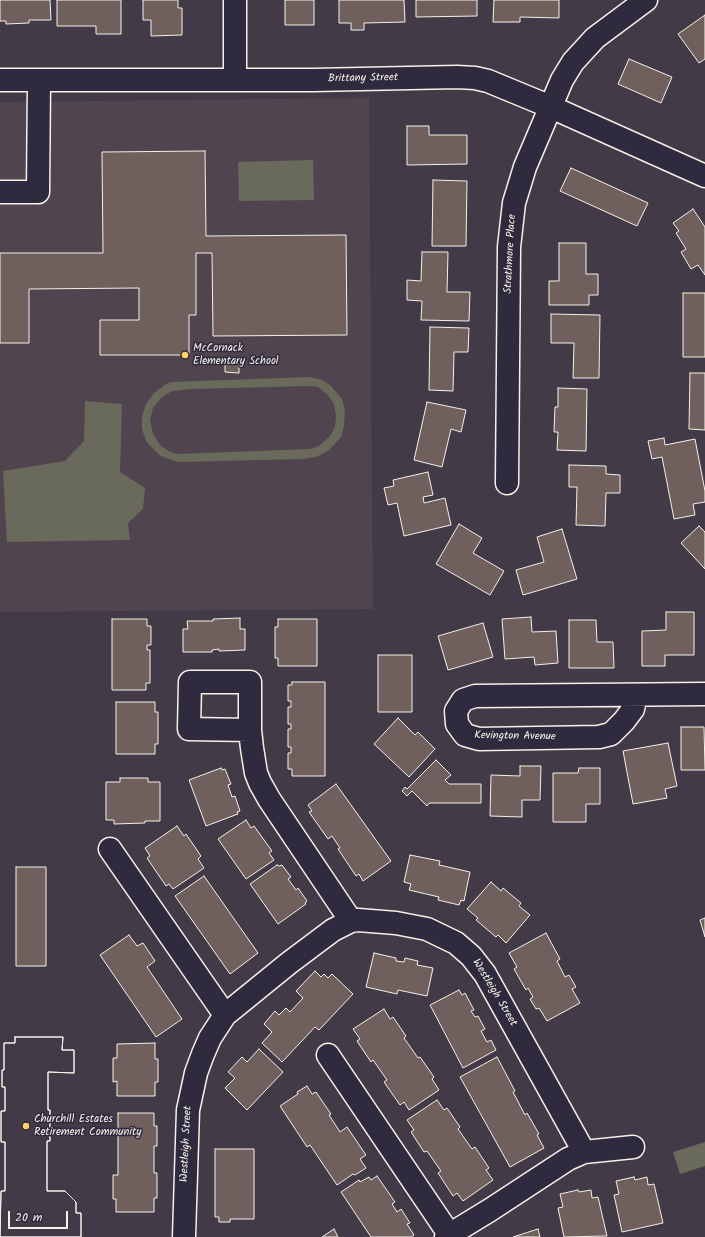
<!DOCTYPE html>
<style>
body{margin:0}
#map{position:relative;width:705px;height:1237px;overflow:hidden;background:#423a47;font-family:Kalam,sans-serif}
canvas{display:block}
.scale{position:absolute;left:8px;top:1211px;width:60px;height:18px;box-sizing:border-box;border:2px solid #f4f1e8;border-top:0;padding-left:5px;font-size:12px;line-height:14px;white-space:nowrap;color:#f4f1e8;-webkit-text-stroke:3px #2f2a3d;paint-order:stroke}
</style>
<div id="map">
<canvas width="705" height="1237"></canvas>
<div class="scale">20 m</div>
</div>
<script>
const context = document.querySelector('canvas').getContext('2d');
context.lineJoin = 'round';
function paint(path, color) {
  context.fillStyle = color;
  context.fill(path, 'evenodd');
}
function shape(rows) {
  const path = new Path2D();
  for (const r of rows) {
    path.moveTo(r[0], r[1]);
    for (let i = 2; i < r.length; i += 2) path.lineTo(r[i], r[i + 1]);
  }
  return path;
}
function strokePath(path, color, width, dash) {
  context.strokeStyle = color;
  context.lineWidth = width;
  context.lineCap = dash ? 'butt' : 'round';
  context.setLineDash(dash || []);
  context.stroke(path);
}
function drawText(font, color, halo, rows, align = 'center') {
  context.font = font + ' Kalam,sans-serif';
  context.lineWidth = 3;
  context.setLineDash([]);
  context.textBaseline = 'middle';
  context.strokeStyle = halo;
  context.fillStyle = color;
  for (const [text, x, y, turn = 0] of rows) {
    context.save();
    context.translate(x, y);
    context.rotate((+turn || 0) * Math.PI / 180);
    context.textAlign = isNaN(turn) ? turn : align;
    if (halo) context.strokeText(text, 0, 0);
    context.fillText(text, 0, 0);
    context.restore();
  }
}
paint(shape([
 [369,98,373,609,0,612,0,102]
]), '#50454e');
paint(shape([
 [313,160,314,200,239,201,238,162],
 [310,377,322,380,331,386,342,399,345,411,344,425,341,437,328,451,316,457,302,459,178,462,161,456,154,450,146,441,142,429,142,416,146,404,154,393,166,384,171,382],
 [311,386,318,387,328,395,334,404,336,415,335,427,330,436,319,446,310,449,177,454,170,452,160,445,153,434,150,420,153,408,162,397,172,391,190,389],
 [85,401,122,404,120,472,145,488,143,509,128,523,130,540,7,542,3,471,65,461,84,441],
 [705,1142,705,1166,680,1174,673,1152]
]), '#696a5b');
const building = shape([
 [0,0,50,0,51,20,29,20,29,23,6,24,6,21,0,21,0,0],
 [57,0,121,0,121,34,96,34,96,26,57,26,57,0],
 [143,0,178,0,178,8,182,8,182,35,151,36,151,20,143,20,143,0],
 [285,0,314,0,314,25,285,25,285,0],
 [339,0,404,0,405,22,364,23,364,30,351,30,351,23,339,23,339,0],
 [416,0,477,0,477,16,416,17,416,0],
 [494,0,559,0,559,18,520,17,520,22,493,22,494,0],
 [705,15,705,59,699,63,678,34,705,15],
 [629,59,672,77,661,103,618,84,629,59],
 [407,126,429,126,429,135,467,135,467,164,407,165,407,126],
 [205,151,206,236,346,235,347,335,213,336,212,253,196,253,196,315,189,315,189,355,100,355,100,320,139,320,139,288,29,289,29,343,0,343,0,253,103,253,102,152,205,151],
 [571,168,648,203,637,226,560,191,571,168],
 [433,180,467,181,466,246,432,246,433,180],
 [693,209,705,227,705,275,698,265,691,269,681,252,686,249,676,233,679,231,673,223,693,209],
 [559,243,586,243,586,274,598,274,598,295,589,295,589,305,549,305,549,281,559,281,559,243],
 [422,252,448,252,447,292,470,292,469,321,421,320,422,301,407,300,407,280,421,281,422,252],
 [683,293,705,293,705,357,683,357,683,293],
 [551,314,600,315,599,378,573,378,574,343,551,343,551,314],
 [430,327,469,328,468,352,454,352,453,391,429,390,430,327],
 [225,359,239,359,239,373,225,372,225,359],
 [690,373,705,373,705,430,689,429,690,373],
 [558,388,587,389,586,451,557,450,558,432,554,432,555,407,558,407,558,388],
 [427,402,466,410,461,432,451,429,442,467,414,460,427,402],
 [664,438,665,445,695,439,705,491,705,502,693,504,695,515,674,519,662,457,652,459,648,441,664,438],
 [569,465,606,466,606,474,620,475,620,493,606,493,605,526,576,525,577,487,569,487,569,465],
 [428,472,433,495,423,497,424,503,445,498,451,525,404,536,397,503,388,505,384,488,394,486,393,480,428,472],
 [459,524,482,538,473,553,504,571,490,595,436,564,459,524],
 [699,526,705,532,705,569,681,543,699,526],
 [562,529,577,579,523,595,516,570,544,562,537,537,562,529],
 [666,612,694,612,694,655,665,655,665,666,642,666,642,631,666,630,666,612],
 [531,617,532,632,556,631,558,663,535,665,534,657,505,659,502,619,531,617],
 [240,618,240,629,245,629,245,650,219,651,219,649,212,650,212,652,183,652,183,629,188,629,187,621,213,621,213,619,240,618],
 [112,619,147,619,147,626,151,626,151,645,147,645,147,650,150,650,150,683,146,683,146,690,112,690,112,619],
 [278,619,317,619,317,666,278,666,278,658,275,658,275,627,278,627,278,619],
 [569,620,596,620,597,642,613,642,614,668,569,668,569,620],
 [483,623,493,657,448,670,438,636,483,623],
 [378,655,412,655,412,712,378,712,378,655],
 [292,682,325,682,325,776,292,776,292,769,288,769,288,753,291,753,291,747,288,747,288,729,291,729,291,724,288,724,288,707,291,707,291,701,288,701,288,685,292,685,292,682],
 [116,702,155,702,155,712,158,712,158,744,155,744,155,754,116,754,116,702],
 [398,718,415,735,418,732,435,749,409,777,374,744,398,718],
 [681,727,704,727,705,770,681,770,681,727],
 [668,743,677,786,665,789,667,798,633,804,623,751,668,743],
 [436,760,451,775,445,780,449,784,481,784,481,803,429,803,427,806,412,791,407,796,402,791,405,787,407,789,436,760],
 [520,766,541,766,540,800,522,800,522,817,490,816,491,775,520,776,520,766],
 [221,768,222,770,225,769,231,784,228,785,232,797,235,796,240,811,237,812,238,814,206,826,189,780,221,768],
 [579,768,600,768,600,804,586,804,586,822,553,822,553,773,578,773,579,768],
 [120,778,148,778,148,782,160,782,160,821,145,821,145,823,114,824,114,820,106,820,106,782,120,782,120,778],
 [336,784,391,861,363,881,359,874,356,876,338,849,340,848,332,836,328,839,309,812,312,811,308,805,336,784],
 [246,820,251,828,254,826,272,851,269,853,274,860,246,879,218,839,246,820],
 [177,826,184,836,186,834,201,856,198,859,204,868,173,889,169,884,166,886,147,858,150,856,145,848,177,826],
 [410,855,440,861,439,865,470,872,464,901,461,900,459,905,438,900,439,897,409,890,411,884,404,882,410,855],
 [277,865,279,866,282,865,291,877,288,879,296,890,298,888,307,901,305,903,306,904,278,924,250,884,277,865],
 [16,867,46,867,46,966,16,966,16,867],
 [204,876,258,953,230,974,175,896,204,876],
 [491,882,501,891,503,888,521,903,519,906,530,915,506,943,498,935,496,937,476,920,478,918,467,909,491,882],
 [705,918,705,937,700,920,705,918],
 [546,933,560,959,557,961,565,977,569,975,576,987,572,989,580,1003,547,1021,539,1008,536,1009,530,999,533,997,528,988,526,990,514,969,517,967,509,953,546,933],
 [129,935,137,946,143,943,155,961,147,967,182,1019,156,1037,100,955,129,935],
 [374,953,396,958,396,961,404,962,405,958,418,961,417,965,433,968,427,996,398,990,397,994,366,987,374,953],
 [315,971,321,977,324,974,328,978,332,974,353,994,319,1030,315,1027,282,1062,262,1043,272,1032,264,1024,275,1011,279,1015,286,1008,290,1012,303,998,296,991,315,971],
 [459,990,462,995,465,993,474,1010,471,1011,475,1017,478,1016,485,1029,481,1031,487,1042,491,1040,496,1050,463,1068,430,1005,459,990],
 [384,1009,390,1019,393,1017,406,1036,404,1038,418,1058,420,1057,434,1077,432,1079,439,1090,409,1110,404,1102,400,1105,384,1082,387,1080,373,1060,371,1062,357,1041,360,1039,353,1029,384,1009],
 [15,1037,63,1037,62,1050,74,1050,74,1073,48,1072,48,1110,50,1110,50,1141,47,1141,47,1191,65,1191,76,1202,76,1213,81,1213,81,1237,0,1237,1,1191,5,1191,5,1142,1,1142,1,1111,5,1111,5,1087,2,1087,2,1070,4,1070,4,1043,15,1043,15,1037],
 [15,1037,63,1037,62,1050,74,1050,74,1073,48,1072,48,1110,50,1110,50,1141,47,1141,47,1191,65,1191,76,1202,76,1213,81,1213,81,1237,0,1237,1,1191,5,1191,5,1142,1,1142,1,1111,5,1111,5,1087,2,1087,2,1070,4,1070,4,1043,15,1043,15,1037],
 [155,1043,155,1059,158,1059,158,1082,155,1082,155,1096,117,1096,117,1081,113,1082,113,1058,117,1058,117,1044,155,1043],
 [259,1049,283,1072,247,1110,225,1088,235,1078,228,1072,242,1057,247,1062,259,1049],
 [497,1057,515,1091,513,1092,525,1115,527,1113,539,1134,537,1135,544,1148,510,1167,460,1077,497,1057],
 [307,1086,312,1094,316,1092,331,1114,329,1115,340,1132,347,1127,366,1155,360,1159,366,1168,355,1175,353,1174,337,1185,310,1145,307,1147,280,1106,298,1094,297,1092,307,1086],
 [437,1100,444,1110,447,1108,460,1127,458,1129,472,1149,475,1147,489,1168,486,1170,493,1180,463,1201,457,1193,453,1196,438,1173,441,1171,427,1151,424,1152,411,1132,414,1130,407,1120,437,1100],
 [118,1113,154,1113,154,1126,157,1126,157,1146,154,1146,154,1173,157,1173,157,1198,154,1198,154,1212,116,1212,116,1199,113,1199,113,1175,118,1175,118,1113],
 [215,1149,254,1149,254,1219,230,1219,230,1222,219,1222,219,1217,215,1217,215,1149],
 [377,1176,395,1202,392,1204,397,1212,401,1209,410,1223,407,1224,414,1235,411,1237,371,1237,341,1192,359,1180,360,1182,369,1177,371,1180,377,1176],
 [634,1177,635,1180,647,1177,648,1185,654,1184,663,1223,622,1232,614,1195,619,1194,616,1181,634,1177],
 [578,1190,579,1192,591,1190,592,1198,598,1197,607,1236,564,1237,558,1208,563,1207,560,1194,578,1190],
 [334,1229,338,1237,322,1237,334,1229],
 [538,1229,540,1237,513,1237,538,1229]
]);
paint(building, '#70605d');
strokePath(building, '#f4f1e8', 1);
const minor = shape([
 [235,0,235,80],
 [0,80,313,80,457,77,475,78,488,81,551,107,705,176],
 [0,192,38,192,39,80],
 [507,483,509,247,514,203,525,167,562,80,573,62,595,38,646,0],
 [636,695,633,709,624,721,611,734,599,737,479,739,465,735,457,724,456,711,463,700,475,696,705,694],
 [250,730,189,729,190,682,250,682,250,730,252,748,256,773,260,783,269,799,351,921],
 [110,849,225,1015],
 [328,1055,451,1237],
 [584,1152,633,1147],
 [184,1237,188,1110,196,1073,203,1054,210,1038,225,1015,289,963,333,930,351,921,358,920,396,923,427,929,456,943,471,956,485,974,584,1152,568,1159,490,1210,446,1237]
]);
strokePath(minor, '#f4f1e8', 25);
strokePath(minor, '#2f2a3d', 22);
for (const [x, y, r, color] of [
 [185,355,4,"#ffd166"],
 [26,1126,4,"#ffd166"]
]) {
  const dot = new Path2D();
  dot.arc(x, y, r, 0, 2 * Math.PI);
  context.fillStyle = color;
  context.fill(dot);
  strokePath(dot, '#2f2a3d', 1.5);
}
drawText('11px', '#f4f1e8', '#2f2a3d', [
 ["Brittany Street",363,79,-1],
 ["Strathmore Place",511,254,-87],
 ["Kevington Avenue",515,737,1],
 ["Westleigh Street",494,993,59],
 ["Westleigh Street",187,1144,-87]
]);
drawText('11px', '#f4f1e8', '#2f2a3d', [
 ["McCornack",193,349],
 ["Elementary School",193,362],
 ["Churchill Estates",34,1120],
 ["Retirement Community",34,1133]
], 'left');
</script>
